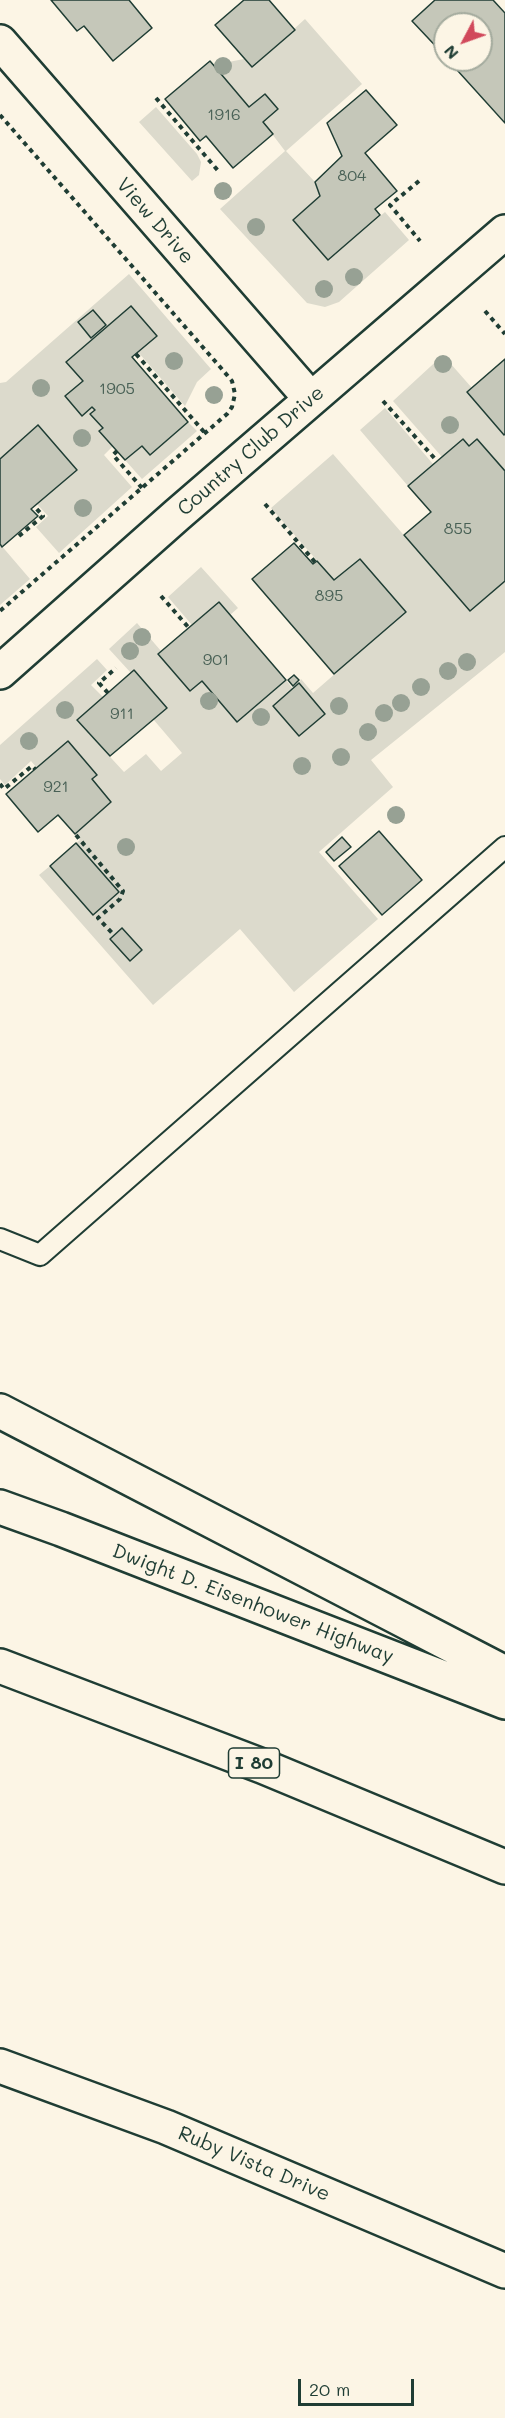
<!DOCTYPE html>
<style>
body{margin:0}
#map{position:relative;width:505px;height:2418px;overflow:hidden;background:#fcf5e5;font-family:Mali,sans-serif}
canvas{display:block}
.north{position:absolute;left:433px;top:12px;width:60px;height:60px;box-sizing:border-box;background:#fcf5e5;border:2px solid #a4ab9e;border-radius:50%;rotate:229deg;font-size:16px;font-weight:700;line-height:24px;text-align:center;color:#1f3d34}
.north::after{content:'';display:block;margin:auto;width:21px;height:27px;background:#d1495b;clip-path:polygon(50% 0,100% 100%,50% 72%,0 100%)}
.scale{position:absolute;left:298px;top:2379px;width:116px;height:27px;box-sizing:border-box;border:3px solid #1f3d34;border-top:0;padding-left:8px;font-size:18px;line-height:21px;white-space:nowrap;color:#1f3d34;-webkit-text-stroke:4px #fcf5e5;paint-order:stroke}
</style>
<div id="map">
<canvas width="505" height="2418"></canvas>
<div class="north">N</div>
<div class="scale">20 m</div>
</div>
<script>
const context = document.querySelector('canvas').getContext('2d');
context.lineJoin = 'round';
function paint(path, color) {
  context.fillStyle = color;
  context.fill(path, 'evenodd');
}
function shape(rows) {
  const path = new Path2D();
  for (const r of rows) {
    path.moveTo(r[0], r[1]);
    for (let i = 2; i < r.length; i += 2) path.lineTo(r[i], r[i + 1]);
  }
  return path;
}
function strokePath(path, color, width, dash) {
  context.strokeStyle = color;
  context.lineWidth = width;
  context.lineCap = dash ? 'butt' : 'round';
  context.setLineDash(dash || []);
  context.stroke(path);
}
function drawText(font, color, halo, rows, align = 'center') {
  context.font = font + ' Mali,sans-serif';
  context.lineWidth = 4.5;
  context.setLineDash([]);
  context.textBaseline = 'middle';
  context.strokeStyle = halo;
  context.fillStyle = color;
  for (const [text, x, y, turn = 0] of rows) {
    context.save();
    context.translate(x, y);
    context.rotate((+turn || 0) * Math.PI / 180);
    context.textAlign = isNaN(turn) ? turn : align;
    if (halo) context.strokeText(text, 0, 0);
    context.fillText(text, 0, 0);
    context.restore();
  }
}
paint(shape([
 [305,19,362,84,286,151,315,182,320,196,293,220,328,260,385,212,409,240,339,302,325,307,307,303,220,209,285,151,263,122,278,108,265,94,249,107,213,65,244,59,252,67],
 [156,107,197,154,201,162,199,175,192,181,139,122],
 [129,274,211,369,197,382,185,406,138,352,156,336,131,306,66,361,83,381,65,397,82,416,92,407,95,410,91,414,103,428,100,431,113,446,104,455,132,487,59,553,36,527,48,516,37,504,38,426,0,459,0,383,6,382],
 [443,355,472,388,505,434,505,471,477,439,469,446,462,439,442,457,393,401],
 [385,408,433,464,408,486,360,430],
 [188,422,197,431,142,479,125,460,142,446,150,455],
 [333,454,470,611,505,581,505,652,371,760,393,787,319,852,378,919,294,992,240,929,153,1005,39,875,50,866,93,915,119,892,76,843,80,840,75,834,111,802,92,779,97,774,68,741,37,768,31,761,5,785,0,779,0,745,97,659,107,670,91,685,103,697,77,721,124,772,146,754,161,771,182,753,153,719,131,673,109,649,137,623,161,651,158,655,190,691,202,681,237,722,286,680,293,689,273,706,299,736,325,714,299,683,301,679,313,693,406,612,360,559,334,580,271,508],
 [0,544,30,579,0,605],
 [201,567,238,608,230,615,219,602,192,625,168,597]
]), '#dcdacc');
const building = shape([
 [51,0,129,0,152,28,113,61,84,26,77,31,51,0],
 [244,0,269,0,295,30,252,67,215,25,244,0],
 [435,0,493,0,505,13,505,123,448,60,481,60,481,24,445,24,445,56,412,21,435,0],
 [210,61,249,107,265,94,278,109,263,122,273,134,233,168,206,136,200,141,165,99,210,61],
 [366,90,397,125,365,153,397,191,375,209,380,215,328,260,293,220,320,196,315,182,342,156,327,123,366,90],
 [131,306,157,336,132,357,188,422,150,455,142,446,125,460,99,431,103,428,90,414,95,410,92,407,82,416,65,396,83,381,66,362,131,306],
 [93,310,106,325,91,338,78,322,93,310],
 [505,359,505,434,504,435,467,392,505,359],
 [38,425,77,470,31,509,38,516,2,547,0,544,0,459,38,425],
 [463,439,469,446,477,439,505,471,505,581,470,611,404,535,431,512,408,486,463,439],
 [294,543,313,564,317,561,334,580,360,559,406,612,334,674,252,579,294,543],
 [219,602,286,680,237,722,202,681,190,691,158,654,219,602],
 [134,670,167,708,110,756,77,720,134,670],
 [294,675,299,680,293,686,288,680,294,675],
 [299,683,325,714,299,736,273,706,299,683],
 [68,741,97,775,92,779,111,802,75,834,58,815,38,832,6,794,68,741],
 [379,831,422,880,382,915,339,866,379,831],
 [342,837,351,847,334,861,326,852,342,837],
 [76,843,119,892,93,915,50,866,76,843],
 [122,928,142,950,130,961,110,939,122,928]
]);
paint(building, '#c5c7b9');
strokePath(building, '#1f3d34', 1.5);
const lane = shape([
 [0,1239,40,1255,505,847]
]);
const street = shape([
 [0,42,311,399],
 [0,672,177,515,505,232]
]);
const secondary = shape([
 [0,2066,166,2127,505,2271]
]);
const highway = shape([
 [0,1411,505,1673],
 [0,1507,61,1529,505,1702],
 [0,1666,262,1766,505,1867]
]);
strokePath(lane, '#1f3d34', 24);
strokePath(street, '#1f3d34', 38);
strokePath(secondary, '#1f3d34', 38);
strokePath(highway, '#1f3d34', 38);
strokePath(shape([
 [156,98,220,173],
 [0,115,221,368,232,381,235,394,232,407,227,414,0,611],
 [419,181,390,205,420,241],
 [485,311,505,334],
 [136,354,205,433],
 [383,401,437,461],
 [117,451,113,455,142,488],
 [265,504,315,562],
 [19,536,43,516,34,506],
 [161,596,189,628],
 [108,693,99,683,116,668],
 [0,784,4,789,32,766,35,769],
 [76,835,123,891,120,899,98,918,114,935]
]), '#1f3d34', 4, [4.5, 4.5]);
strokePath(lane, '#fcf5e5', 20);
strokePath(street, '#fcf5e5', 33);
strokePath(secondary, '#fcf5e5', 33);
strokePath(highway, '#fcf5e5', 33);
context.fillStyle = '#97a194';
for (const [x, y] of [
 [223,66],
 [223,191],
 [256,227],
 [354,277],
 [324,289],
 [174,361],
 [443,364],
 [41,388],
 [214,395],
 [450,425],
 [82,438],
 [83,508],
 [142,637],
 [130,651],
 [467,662],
 [448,671],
 [421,687],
 [209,701],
 [401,703],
 [339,706],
 [65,710],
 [384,713],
 [261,717],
 [368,732],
 [29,741],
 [341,757],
 [302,766],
 [396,815],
 [126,847]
]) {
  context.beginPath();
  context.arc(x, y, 9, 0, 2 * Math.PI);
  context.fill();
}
drawText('16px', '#486055', null, [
 ["1916",224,115],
 ["804",352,176],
 ["1905",117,389],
 ["855",458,529],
 ["895",329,596],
 ["901",216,660],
 ["911",122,714],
 ["921",56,787]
]);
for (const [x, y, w] of [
 [254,1763,51]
]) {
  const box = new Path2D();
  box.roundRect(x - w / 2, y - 15, w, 30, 4.5);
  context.fillStyle = '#fcf5e5';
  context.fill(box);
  strokePath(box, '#1f3d34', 1.5);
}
drawText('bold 18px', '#1f3d34', null, [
 ["I 80",254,1763]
]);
drawText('20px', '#1f3d34', '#fcf5e5', [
 ["View Drive",155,221,49],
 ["Country Club Drive",251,451,-41],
 ["Dwight D. Eisenhower Highway",253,1604,21],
 ["Ruby Vista Drive",254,2164,23]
]);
</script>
